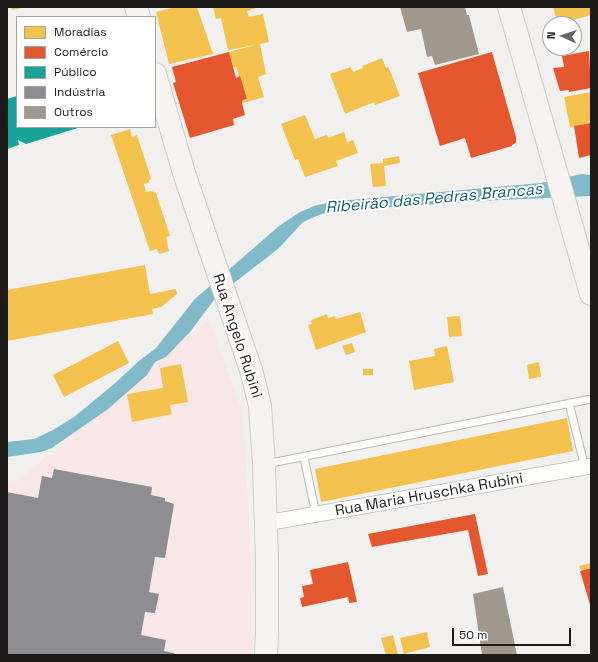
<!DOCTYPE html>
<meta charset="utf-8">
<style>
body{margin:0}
#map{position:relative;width:598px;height:662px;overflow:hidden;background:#f2f0ee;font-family:"Space Grotesk",sans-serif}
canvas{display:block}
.frame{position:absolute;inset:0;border:8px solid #1c1a19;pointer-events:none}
.legend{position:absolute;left:16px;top:16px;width:140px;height:112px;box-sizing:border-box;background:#fff;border:1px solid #a4a3a3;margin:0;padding:5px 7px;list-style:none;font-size:12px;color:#1c1a19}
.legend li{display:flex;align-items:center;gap:8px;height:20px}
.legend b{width:20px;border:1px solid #a4a3a3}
.north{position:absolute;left:542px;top:16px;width:40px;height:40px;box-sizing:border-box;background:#fff;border:1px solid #a4a3a3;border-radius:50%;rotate:273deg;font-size:11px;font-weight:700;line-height:16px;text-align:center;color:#1c1a19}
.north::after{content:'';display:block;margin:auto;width:14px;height:18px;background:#676564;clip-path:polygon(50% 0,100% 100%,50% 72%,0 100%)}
.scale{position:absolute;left:452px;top:628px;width:119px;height:18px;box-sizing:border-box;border:2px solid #1c1a19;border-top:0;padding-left:5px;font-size:12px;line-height:14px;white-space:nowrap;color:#1c1a19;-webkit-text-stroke:3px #fff;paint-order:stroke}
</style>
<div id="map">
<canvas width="598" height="662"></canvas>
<div class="frame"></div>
<ul class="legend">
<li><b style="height:11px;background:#f2c14e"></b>Moradias</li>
<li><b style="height:11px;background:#e4572e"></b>Comércio</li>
<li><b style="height:11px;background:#17a398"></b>Público</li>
<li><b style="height:11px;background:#8d8d92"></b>Indústria</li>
<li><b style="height:11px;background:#a1988d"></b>Outros</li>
</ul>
<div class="north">N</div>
<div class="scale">50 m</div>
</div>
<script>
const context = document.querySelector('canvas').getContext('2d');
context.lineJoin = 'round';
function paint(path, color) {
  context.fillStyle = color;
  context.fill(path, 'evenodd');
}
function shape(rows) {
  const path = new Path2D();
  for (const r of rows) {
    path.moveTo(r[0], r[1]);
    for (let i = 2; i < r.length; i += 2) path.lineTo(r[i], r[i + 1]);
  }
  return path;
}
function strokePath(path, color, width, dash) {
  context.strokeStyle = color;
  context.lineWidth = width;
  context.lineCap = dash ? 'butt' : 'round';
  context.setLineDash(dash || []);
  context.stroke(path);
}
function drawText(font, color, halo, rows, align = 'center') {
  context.font = font + ' "Space Grotesk",sans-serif';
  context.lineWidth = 4;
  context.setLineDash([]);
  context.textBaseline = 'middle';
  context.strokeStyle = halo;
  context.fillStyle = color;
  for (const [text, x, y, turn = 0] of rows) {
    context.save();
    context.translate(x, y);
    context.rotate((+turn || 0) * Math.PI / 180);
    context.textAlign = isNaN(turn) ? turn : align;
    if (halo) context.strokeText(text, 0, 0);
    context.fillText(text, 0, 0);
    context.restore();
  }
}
paint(shape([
 [209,319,243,414,250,538,253,655,7,655,7,482,15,483]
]), '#f7e7e7');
paint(shape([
 [582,174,591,175,591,196,499,200,362,209,345,207,319,215,303,222,278,249,217,296,190,332,166,357,155,362,147,375,108,409,52,448,41,452,7,457,7,442,34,439,53,430,74,417,113,385,139,361,156,348,195,299,279,226,300,212,317,205,339,201,541,183]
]), '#80b9c8');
paint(shape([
 [11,7,22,7,22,8,12,10],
 [175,7,197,7,213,54,169,64,156,12],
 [213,7,259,7,247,11,249,17,263,14,269,42,260,44,266,74,258,77,264,97,243,103,243,100,247,99,236,67,233,67,229,52,255,45,228,50,221,18,216,19],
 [553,7,591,7,591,15,558,24],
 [382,58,386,68,388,67,391,73,400,96,375,105,374,102,345,114,330,74,351,67,353,72,363,68,362,66],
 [591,92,591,123,570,127,564,97],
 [305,115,315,139,327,135,328,138,344,132,347,142,353,140,358,153,336,161,338,166,305,177,298,159,295,160,281,124],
 [130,129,132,137,137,135,151,178,148,183,144,184,146,192,151,191,156,193,170,236,166,237,169,251,159,254,157,249,150,251,111,135],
 [399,156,400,163,384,166,386,186,373,187,370,164,383,163,383,159],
 [145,265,150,294,176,289,177,294,161,307,152,309,153,314,7,341,7,290],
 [360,312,366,332,316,350,308,325,312,324,311,320,327,314,328,318,335,316,336,319],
 [460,316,462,336,449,337,447,317],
 [118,341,129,363,64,397,53,375],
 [352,343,355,352,346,355,342,346],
 [447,346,454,382,414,390,409,361,435,356,434,349],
 [539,362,541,377,529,379,527,365],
 [181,364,188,402,170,405,172,414,132,422,127,394,163,388,160,368],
 [363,369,373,369,373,375,363,375],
 [567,418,573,451,321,502,315,469],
 [591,563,591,568,581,570,579,566],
 [427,632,430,647,404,654,400,638],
 [393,635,398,655,386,655,381,638]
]), '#f2c14e');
paint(shape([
 [589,51,591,88,569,92,569,90,560,91,553,68,564,67,562,56],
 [229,52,236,78,240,76,247,99,243,100,242,103,245,115,233,119,234,125,190,138,173,83,176,82,172,67],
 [492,52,516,137,516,143,512,145,512,146,471,158,465,138,440,146,418,73],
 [591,123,591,155,579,158,574,126],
 [475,514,488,574,478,576,468,530,372,547,368,534],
 [348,562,357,602,349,603,348,597,302,607,300,598,304,597,302,586,313,584,310,570],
 [591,568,591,608,580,571]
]), '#e4572e');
paint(shape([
 [17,96,17,127,81,127,26,144,18,140,19,145,7,149,7,99]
]), '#17a398');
paint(shape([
 [54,469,152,487,151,495,165,498,165,501,174,504,165,558,155,557,149,592,159,594,155,613,145,612,141,635,166,640,164,651,174,653,174,655,7,655,7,492,38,498,42,476,52,478]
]), '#8d8d92');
paint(shape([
 [400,7,465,7,467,15,469,15,479,54,435,65,432,56,427,57,421,29,407,32],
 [503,587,517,655,482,655,473,594]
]), '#a1988d');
const lane = shape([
 [569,403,585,468],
 [304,458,316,514],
 [266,464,591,399]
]);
const street = shape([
 [266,523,591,466]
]);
const primary = shape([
 [136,7,139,17],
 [509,7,591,294],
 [155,74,184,173,252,373,260,406,264,465,267,560,267,632,266,655]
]);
strokePath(lane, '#bab9b7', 9);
strokePath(street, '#bab9b7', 17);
strokePath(primary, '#cdcccb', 24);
strokePath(lane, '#fdfdfc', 7);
strokePath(street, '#fdfdfc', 15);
strokePath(primary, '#f7f3f1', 22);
drawText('15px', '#1c1a19', '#fff', [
 ["Rua Angelo Rubini",237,336,72],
 ["Rua Maria Hruschka Rubini",429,495,-10]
]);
drawText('italic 16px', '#175c6b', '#fff', [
 ["Ribeirão das Pedras Brancas",434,199,-5]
]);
</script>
